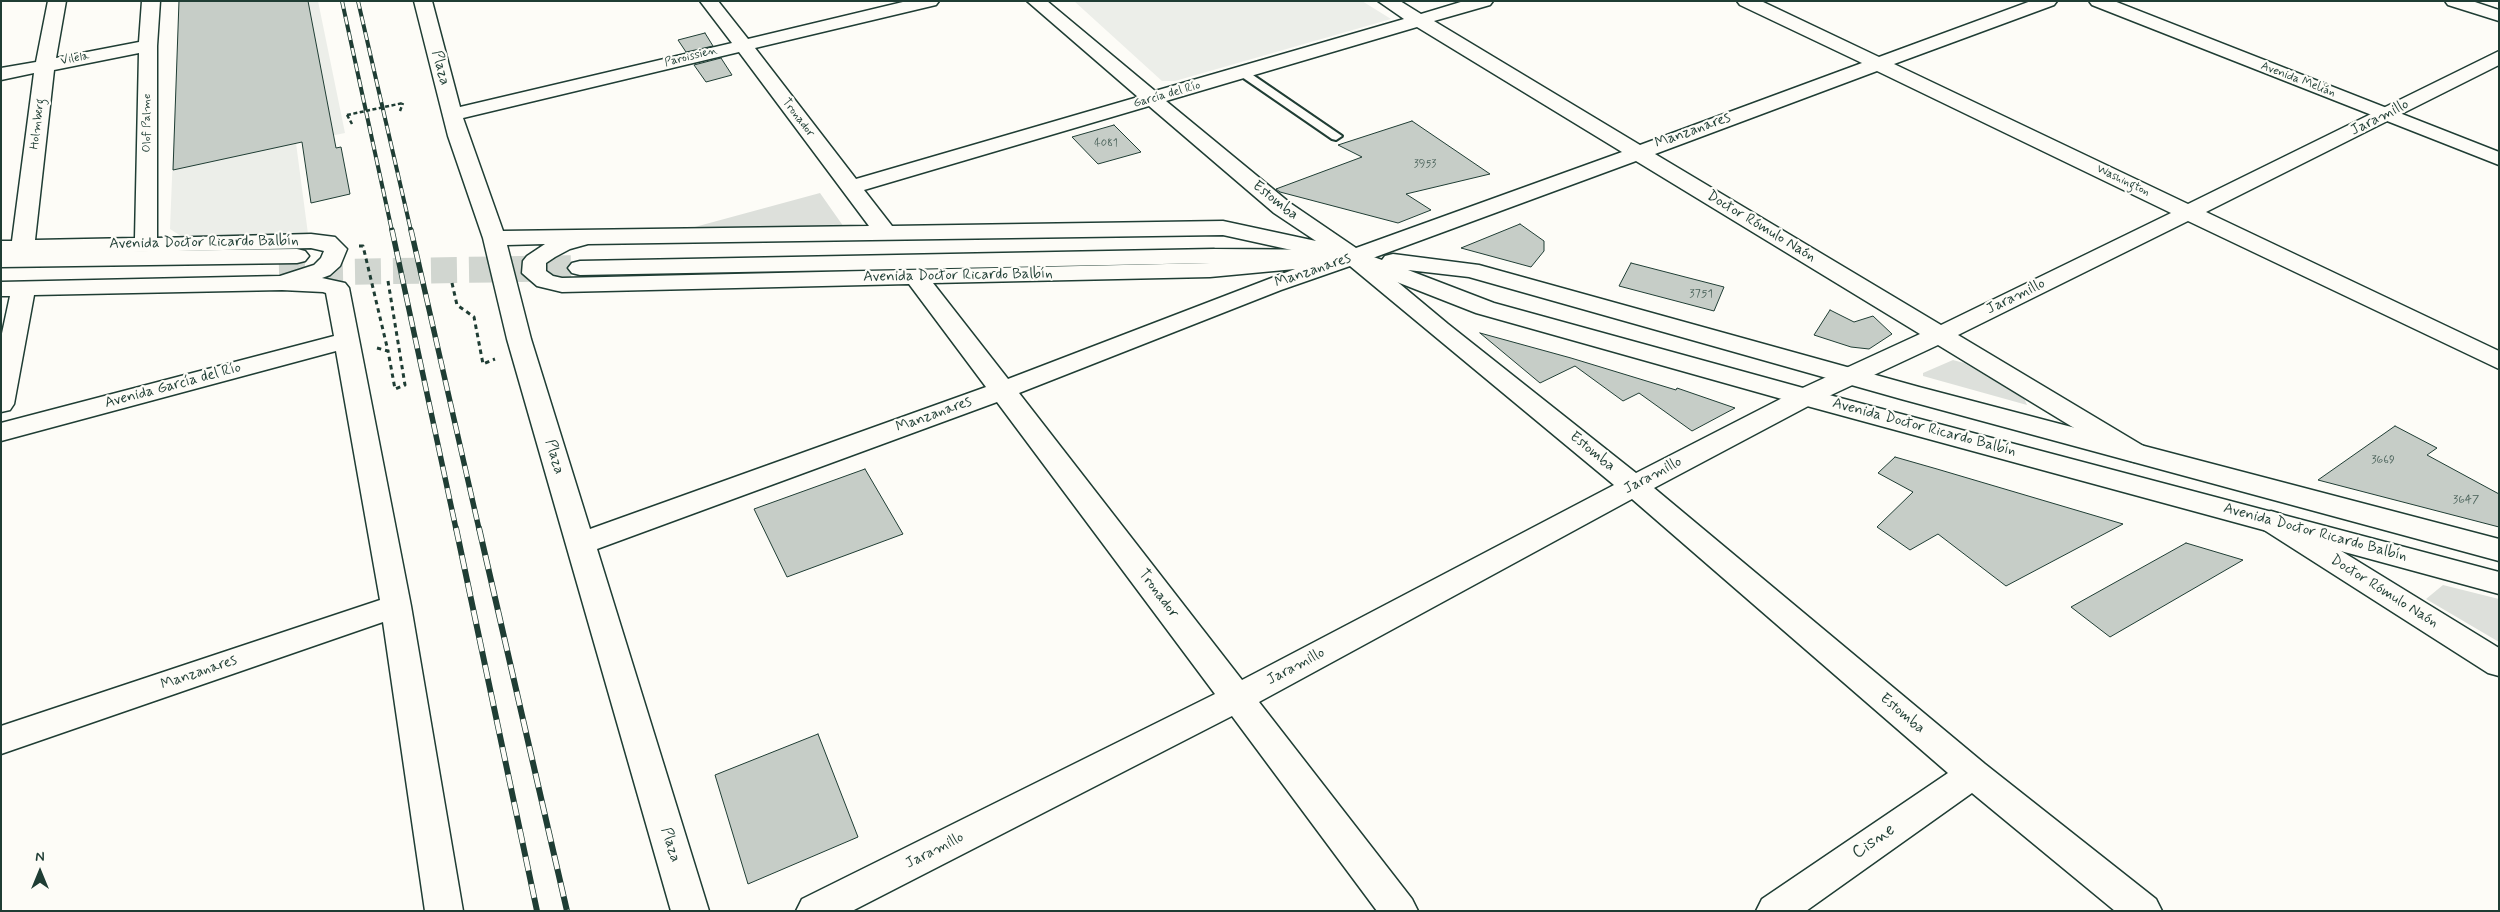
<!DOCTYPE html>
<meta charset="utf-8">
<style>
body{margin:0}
#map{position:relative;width:2500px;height:912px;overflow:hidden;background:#fdfcf7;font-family:Mynerve,sans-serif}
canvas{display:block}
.frame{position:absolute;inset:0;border:2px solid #1f3d34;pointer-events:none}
.north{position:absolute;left:15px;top:847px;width:50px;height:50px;-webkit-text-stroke:4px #fdfcf7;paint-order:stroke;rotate:0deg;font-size:14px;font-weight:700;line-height:20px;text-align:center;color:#1f3d34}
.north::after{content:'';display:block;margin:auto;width:18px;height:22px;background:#1f3d34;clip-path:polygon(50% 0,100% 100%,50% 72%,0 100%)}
</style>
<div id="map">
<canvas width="2500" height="912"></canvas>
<div class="frame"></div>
<div class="north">N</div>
</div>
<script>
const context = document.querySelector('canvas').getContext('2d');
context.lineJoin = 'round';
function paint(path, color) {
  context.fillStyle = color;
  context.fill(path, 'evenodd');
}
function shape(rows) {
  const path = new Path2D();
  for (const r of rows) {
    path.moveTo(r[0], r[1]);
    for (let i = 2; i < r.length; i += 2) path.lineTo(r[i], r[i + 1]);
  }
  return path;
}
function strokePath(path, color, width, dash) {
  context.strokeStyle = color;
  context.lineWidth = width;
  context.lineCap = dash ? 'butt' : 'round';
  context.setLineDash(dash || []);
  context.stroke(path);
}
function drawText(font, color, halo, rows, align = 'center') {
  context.font = font + ' Mynerve,sans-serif';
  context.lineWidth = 4.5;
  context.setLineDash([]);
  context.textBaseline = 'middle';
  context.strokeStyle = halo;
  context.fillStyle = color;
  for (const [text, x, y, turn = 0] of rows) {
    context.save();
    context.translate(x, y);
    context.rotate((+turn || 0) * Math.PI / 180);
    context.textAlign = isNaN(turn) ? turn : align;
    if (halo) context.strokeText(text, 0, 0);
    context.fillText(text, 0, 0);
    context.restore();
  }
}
paint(shape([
 [179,1,318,1,345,133,296,143,308,234,181,236,170,229],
 [1074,1,1362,1,1391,19,1175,81,1162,81]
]), '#eceee9');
paint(shape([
 [820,193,846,230,669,234],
 [1953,360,1964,363,2024,398,2027,405,1923,376,1923,373],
 [2443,585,2499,599,2499,642,2426,599]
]), '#dde0db');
const building = shape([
 [179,1,308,1,336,148,341,147,350,194,311,203,302,142,173,170,179,1],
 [705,33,713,46,686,52,678,40,705,33],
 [721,58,732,75,706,82,694,65,721,58],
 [1412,121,1490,174,1406,194,1431,210,1398,223,1280,192,1276,189,1362,157,1338,145,1412,121],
 [1114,125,1141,152,1098,164,1072,137,1114,125],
 [1520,224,1544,241,1544,251,1531,267,1461,248,1520,224],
 [1631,263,1724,287,1714,311,1619,286,1631,263],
 [1830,310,1854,322,1873,316,1892,334,1869,349,1851,347,1814,335,1830,310],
 [1480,333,1571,358,1676,390,1677,388,1735,408,1692,431,1639,393,1623,401,1575,366,1540,383,1480,333],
 [2395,426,2437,448,2427,455,2499,494,2499,527,2318,480,2395,426],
 [1895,457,1937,469,2123,524,2006,586,1938,534,1910,550,1877,527,1913,492,1878,473,1895,457],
 [865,469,903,534,787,577,754,509,865,469],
 [2186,543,2243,560,2110,637,2071,607,2186,543],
 [818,734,858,837,748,884,715,775,818,734]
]);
paint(building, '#c6cdc7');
strokePath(building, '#1f3d34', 1);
strokePath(shape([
 [279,273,580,268]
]), '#d1d6d0', 26, [26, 12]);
const lane = shape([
 [1243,70,1247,71,1342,136,1336,140,1332,139,1239,75,1239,71,1243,70]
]);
const street = shape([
 [48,1,66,1,56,58,139,42,142,1,160,1,157,46,157,238,311,234,335,237,347,249,340,266,330,275,322,278,345,283,349,288,411,606,463,911,425,911,383,622,1,754,1,726,380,600,336,351,1,441,1,423,334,336,326,293,323,292,282,290,34,295,14,404,10,410,1,412,1,338,10,296,1,296,1,282,280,276,314,265,321,258,324,251,311,248,1,255,1,241,12,241,34,73,1,80,1,68,36,62,48,1],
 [139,53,135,238,35,240,54,70,139,53],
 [414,1,432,1,460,107,732,43,700,1,718,1,748,39,907,1,939,1,936,5,755,48,856,179,1138,97,1027,1,1047,1,1155,91,1404,19,1378,1,1400,1,1421,14,1464,1,1493,1,1490,5,1434,21,1640,145,1862,63,1740,5,1737,1,1761,1,1879,57,2031,1,2057,1,2054,5,1894,64,2188,204,2499,51,2499,65,2206,212,2499,351,2499,369,2188,221,1958,335,2145,447,2149,453,2145,459,2135,462,2125,459,1938,345,1814,403,1654,488,1985,764,2156,899,2162,911,2115,911,1972,793,1806,911,1756,911,1762,899,1948,773,1632,499,1259,702,1412,899,1418,911,1377,911,1232,716,852,911,796,911,802,899,1215,694,997,402,597,549,709,911,671,911,507,339,483,238,448,136,414,1],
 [1417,27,1622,152,1356,248,1290,203,1166,101,1417,27],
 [739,52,869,226,503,231,463,118,739,52],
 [1877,71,2171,213,1941,325,1655,154,1877,71],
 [1149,106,1274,213,1316,241,1223,221,892,226,864,190,1149,106],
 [1636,161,1920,334,1796,391,1636,473,1448,324,1370,259,1636,161],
 [1223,235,1328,258,1322,260,1319,256,1311,254,1210,263,562,278,553,276,546,271,546,263,555,257,570,249,588,244,1223,235],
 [545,244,527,256,523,261,522,273,537,286,562,292,909,284,986,387,590,529,531,339,507,245,545,244],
 [1350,266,1614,485,1242,680,1019,393,1281,290,1350,266],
 [1295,269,1008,379,933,283,1210,277,1295,269],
 [2445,1,2472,1,2499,10,2499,21,2448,5,2445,1],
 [2271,511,2281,514,2499,648,2499,676,2488,673,2261,528,2257,521,2261,514,2271,511]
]);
const secondary = shape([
 [2089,1,2114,1,2499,152,2499,165,2092,5,2089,1],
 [297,249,305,251,309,256,305,261,297,263,1,267,1,253,297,249],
 [1214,249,1354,250,1382,260,1385,256,1393,254,1479,265,1919,387,2499,539,2499,561,1901,399,1469,277,1408,270,1494,303,1814,391,2499,572,2499,594,1796,403,1476,313,1351,264,1214,263,580,275,572,273,568,268,572,263,580,261,1214,249]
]);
strokePath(lane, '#1f3d34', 4);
strokePath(street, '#1f3d34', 3);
strokePath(secondary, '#1f3d34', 3);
strokePath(shape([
 [400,111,403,103],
 [347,115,352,124]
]), '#1f3d34', 2.5, [4, 2.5]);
strokePath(shape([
 [359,246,363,246,388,351,377,348],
 [388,281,405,385,395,389,388,351],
 [452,283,457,305,474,317,483,364,495,359]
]), '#1f3d34', 3, [4.5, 4]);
paint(lane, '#fdfcf7');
paint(street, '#fdfcf7');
paint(secondary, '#fdfcf7');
const railFar2 = shape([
 [342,1,392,231],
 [358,1,411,231]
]);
const railFar1 = shape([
 [392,230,456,529],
 [411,230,479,529]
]);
const rail = shape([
 [456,528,537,911],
 [479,528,567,911]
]);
strokePath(railFar2, '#1f3d34', 4);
strokePath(railFar1, '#1f3d34', 5.5);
strokePath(rail, '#1f3d34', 6);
strokePath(railFar2, '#fdfcf7', 2.5, [8]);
strokePath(railFar1, '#fdfcf7', 4, [11]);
strokePath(rail, '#fdfcf7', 4.5, [14]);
strokePath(shape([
 [347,115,403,103]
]), '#1f3d34', 2.5, [4, 2.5]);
drawText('11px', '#496159', null, [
 ["4081",1106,144],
 ["3953",1425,165]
]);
drawText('12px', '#1f3d34', '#fdfcf7', [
 ["Paroissien",691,57,-14],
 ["Vilela",75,59,-11],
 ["Avenida Melián",2298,80,21],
 ["García del Río",1167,95,-16],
 ["Tronador",798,118,53],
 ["Olof Palme",147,123,-90],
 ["Holmberg",38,124,-83],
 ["Washington",2123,181,26]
]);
drawText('12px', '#496159', null, [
 ["3751",1701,294],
 ["3669",2383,460],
 ["3647",2466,500]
]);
drawText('15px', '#1f3d34', '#fdfcf7', [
 ["Plaza",440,68,75],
 ["Jaramillo",2380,118,-27],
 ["Manzanares",1693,131,-20],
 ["Estomba",1275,201,38],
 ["Doctor Rómulo Naón",1761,227,31],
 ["Avenida Doctor Ricardo Balbín",204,243,-1],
 ["Manzanares",1313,271,-19],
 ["Avenida Doctor Ricardo Balbín",958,276,-1],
 ["Jaramillo",2016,297,-26],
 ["Avenida García del Río",173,386,-15],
 ["Manzanares",934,415,-20],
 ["Avenida Doctor Ricardo Balbín",1924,428,15],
 ["Estomba",1592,452,39],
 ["Plaza",554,457,74],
 ["Jaramillo",1653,476,-28],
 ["Avenida Doctor Ricardo Balbín",2315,533,15],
 ["Doctor Rómulo Naón",2384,592,32],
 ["Tronador",1158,594,53],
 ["Jaramillo",1296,667,-28],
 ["Manzanares",199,673,-19],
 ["Estomba",1902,714,40],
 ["Plaza",670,845,73],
 ["Jaramillo",935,851,-27]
]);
drawText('18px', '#1f3d34', '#fdfcf7', [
 ["Cisne",1874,842,-35]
]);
</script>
